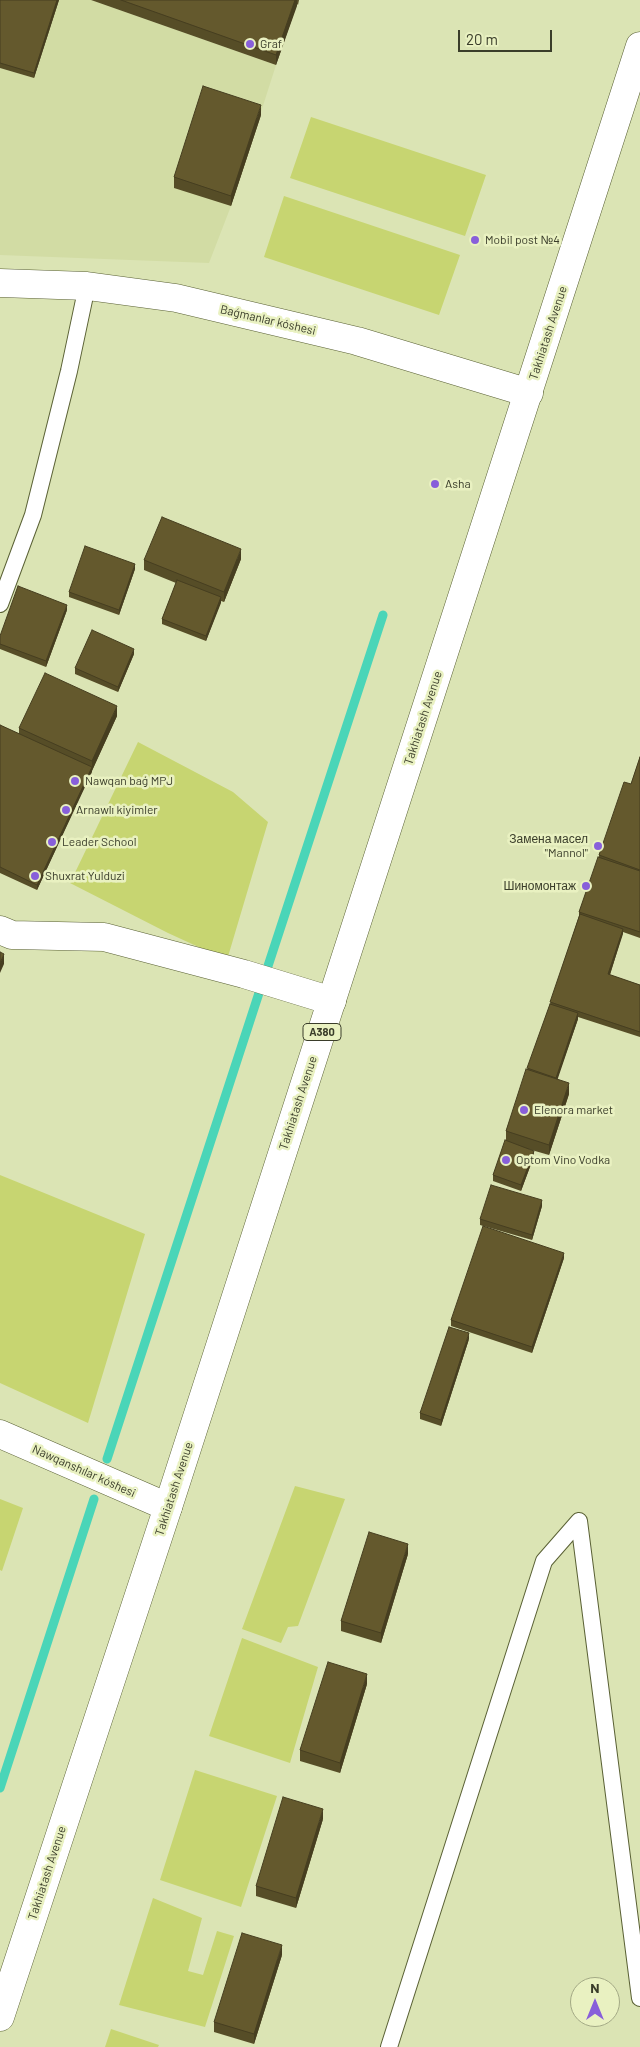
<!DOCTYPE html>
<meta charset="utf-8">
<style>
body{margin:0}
#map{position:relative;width:640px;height:2047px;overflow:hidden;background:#dbe4b4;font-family:Barlow,sans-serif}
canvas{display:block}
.north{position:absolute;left:570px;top:1977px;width:50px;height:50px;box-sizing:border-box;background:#e9f1c1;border:1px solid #a3a985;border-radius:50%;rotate:0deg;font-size:14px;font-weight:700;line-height:20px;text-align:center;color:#3a3d2a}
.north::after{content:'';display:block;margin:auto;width:18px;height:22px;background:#885fda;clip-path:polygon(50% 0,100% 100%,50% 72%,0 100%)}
.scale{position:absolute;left:458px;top:30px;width:94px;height:22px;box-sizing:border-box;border:2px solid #3a3d2a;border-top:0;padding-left:6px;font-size:15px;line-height:18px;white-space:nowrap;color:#3a3d2a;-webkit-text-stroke:4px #e9f1c1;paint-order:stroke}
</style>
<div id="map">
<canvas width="640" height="2047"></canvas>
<div class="north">N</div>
<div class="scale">20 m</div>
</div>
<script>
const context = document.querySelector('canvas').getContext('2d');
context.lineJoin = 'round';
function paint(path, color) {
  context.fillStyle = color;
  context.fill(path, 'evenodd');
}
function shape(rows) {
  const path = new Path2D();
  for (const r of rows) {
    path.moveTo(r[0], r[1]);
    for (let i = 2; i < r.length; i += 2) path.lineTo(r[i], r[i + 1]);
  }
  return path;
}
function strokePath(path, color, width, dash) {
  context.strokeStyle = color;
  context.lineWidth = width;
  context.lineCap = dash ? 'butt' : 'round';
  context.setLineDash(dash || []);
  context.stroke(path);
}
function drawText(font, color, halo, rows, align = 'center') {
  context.font = font + ' Barlow,sans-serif';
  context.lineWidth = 5;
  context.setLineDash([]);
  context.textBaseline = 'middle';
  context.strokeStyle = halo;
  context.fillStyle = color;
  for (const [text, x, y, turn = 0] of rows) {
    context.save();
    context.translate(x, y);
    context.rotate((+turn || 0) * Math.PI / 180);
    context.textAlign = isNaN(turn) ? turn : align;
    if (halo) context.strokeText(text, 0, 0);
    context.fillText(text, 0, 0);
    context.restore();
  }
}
paint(shape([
 [59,0,91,0,276,65,231,206,209,263,0,255,0,68,34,78]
]), '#d2dca4');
paint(shape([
 [311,117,486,175,465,236,290,178],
 [284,196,460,255,439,315,264,257],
 [138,742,233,792,268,822,227,960,168,933,70,883],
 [0,1175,145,1234,88,1423,0,1383],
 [295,1486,345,1499,298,1626,288,1627,281,1643,242,1629],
 [0,1499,23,1508,2,1571,0,1570],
 [242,1638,318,1667,290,1763,209,1736],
 [195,1770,277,1796,241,1907,160,1880],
 [153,1898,202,1918,188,1971,203,1975,217,1931,234,1936,205,2027,119,2005],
 [111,2029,159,2045,158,2047,105,2047]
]), '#c7d571');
strokePath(shape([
 [267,969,383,615],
 [107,1459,259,993],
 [0,1788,94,1499]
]), '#4ad5b8', 9);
const lane = shape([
 [0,604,33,515,69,371,87,286],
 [579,1521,640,1998],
 [389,2047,544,1561,579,1521]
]);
const street = shape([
 [0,930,12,935,104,937,244,974,332,1001],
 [0,1434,168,1507]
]);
const secondary = shape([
 [0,283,87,286,176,298,357,341,529,393]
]);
const highway = shape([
 [0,2017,168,1507,640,46]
]);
strokePath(lane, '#5a6135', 18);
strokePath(street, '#5a6135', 29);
strokePath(secondary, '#5a6135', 29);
strokePath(highway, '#5a6135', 29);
strokePath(lane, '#fff', 16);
strokePath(street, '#fff', 28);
strokePath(secondary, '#fff', 28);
strokePath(highway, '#fff', 28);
paint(shape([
 [0,0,59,0,34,78,0,68],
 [91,0,299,0,298,5,297,4,276,65],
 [261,115,231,206,174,188,174,177],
 [241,559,224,602,221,601,206,641,162,624,162,619,176,583,144,570,144,560],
 [135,569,119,615,69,597,69,592],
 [67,610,46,667,0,649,0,636],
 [134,654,118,692,75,674,75,668],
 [117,716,37,890,0,873,0,725,19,734,19,728],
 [640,757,640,938,623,932,610,975,640,985,640,1037,578,1017,578,1019,557,1079,569,1094,549,1155,528,1149,534,1156,521,1191,493,1181,493,1175,506,1140,506,1131,550,1004,579,916,579,912,599,857,599,855,631,784],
 [542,1206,532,1240,480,1225,480,1219],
 [564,1258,532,1353,451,1326,451,1320],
 [469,1339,441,1426,420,1419,420,1413],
 [408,1554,381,1643,341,1631,341,1621],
 [367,1684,340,1773,300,1761,300,1750],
 [323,1819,296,1908,256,1896,256,1886],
 [282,1955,254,2044,214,2032,214,2022]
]), '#564d27');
paint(shape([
 [57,0,59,0,34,78,34,73],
 [295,0,297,0,297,6,276,65,276,55],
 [261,105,261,115,231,206,231,196],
 [241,549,241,559,224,602,224,592],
 [135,564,135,569,119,615,119,610],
 [221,597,221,603,206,641,206,636],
 [67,605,67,610,46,667,46,661],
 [134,649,134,654,118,692,118,687],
 [117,706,117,716,92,771,92,761],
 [92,767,92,772,37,890,37,885],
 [623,929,623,934,608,980,608,974],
 [4,954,4,964,0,973,0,963],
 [578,1013,578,1019,556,1084,556,1078],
 [569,1083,569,1094,549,1155,549,1145],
 [534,1151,534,1156,521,1191,521,1185],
 [542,1200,542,1206,532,1240,532,1235],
 [564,1253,564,1258,532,1353,532,1347],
 [469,1333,469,1339,441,1426,441,1420],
 [408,1544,408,1554,381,1643,381,1633],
 [367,1674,367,1684,340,1773,340,1763],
 [323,1809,323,1819,296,1908,296,1898],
 [282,1945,282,1955,254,2044,254,2034]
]), '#463e20');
const building = shape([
 [0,0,57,0,34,73,0,63,0,0],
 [121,0,295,0,276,55,121,0],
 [203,86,261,105,231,196,174,177,203,86],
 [162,517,241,549,224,592,144,560,162,517],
 [85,546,135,564,119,610,69,592,85,546],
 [177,580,221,597,206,636,162,619,177,580],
 [18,586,67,605,46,661,0,644,0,636,18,586],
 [92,630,134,649,118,687,75,668,92,630],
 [45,673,117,706,92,761,19,728,45,673],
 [0,725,92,767,37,885,0,867,0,725],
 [640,757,640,870,599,855,624,782,631,784,640,757],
 [598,857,640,871,640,932,579,912,598,857],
 [580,914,623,929,608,974,640,985,640,1032,550,1002,580,914],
 [0,952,4,954,0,963,0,952],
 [550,1004,578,1013,556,1078,527,1068,550,1004],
 [526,1069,569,1083,549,1145,506,1131,526,1069],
 [505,1140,534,1151,521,1185,493,1175,505,1140],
 [491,1185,542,1200,532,1235,480,1219,491,1185],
 [483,1226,564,1253,532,1347,451,1320,483,1226],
 [449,1327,469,1333,441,1420,420,1413,449,1327],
 [369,1532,408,1544,381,1633,341,1621,369,1532],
 [328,1662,367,1674,340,1763,300,1750,328,1662],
 [283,1797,323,1809,296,1898,256,1886,283,1797],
 [242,1933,282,1945,254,2034,214,2022,242,1933]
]);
paint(building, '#64592d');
strokePath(building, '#463e20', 1);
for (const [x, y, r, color] of [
 [250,44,5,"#885fda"],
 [475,240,5,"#885fda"],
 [435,484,5,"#885fda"],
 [75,781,5,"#885fda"],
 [66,810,5,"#885fda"],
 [52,842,5,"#885fda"],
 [598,846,5,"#885fda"],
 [35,876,5,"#885fda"],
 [586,886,5,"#885fda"],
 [524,1110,5,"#885fda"],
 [506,1160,5,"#885fda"]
]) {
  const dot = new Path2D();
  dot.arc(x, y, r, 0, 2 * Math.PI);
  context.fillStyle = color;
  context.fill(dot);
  strokePath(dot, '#e9f1c1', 2);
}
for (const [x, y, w] of [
 [322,1032,38]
]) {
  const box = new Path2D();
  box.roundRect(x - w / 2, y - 8.5, w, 17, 4);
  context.fillStyle = '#e9f1c1';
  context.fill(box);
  strokePath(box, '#3a3d2a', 1);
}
drawText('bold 11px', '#3a3d2a', null, [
 ["A380",322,1032]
]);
drawText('12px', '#3a3d2a', '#e9f1c1', [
 ["Graf",260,44],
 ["Mobil post №4",485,240],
 ["Asha",445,484],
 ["Nawqan baǵ MPJ",85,781],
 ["Arnawlı kiyimler",76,810],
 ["Замена масел",588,839,"right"],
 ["\"Mannol\"",588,853,"right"],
 ["Leader School",62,842],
 ["Shuxrat Yulduzi",45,876],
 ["Шиномонтаж",576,886,"right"],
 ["Elenora market",534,1110],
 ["Optom Vino Vodka",516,1160]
], 'left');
drawText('12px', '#3a3d2a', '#e9f1c1', [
 ["Baǵmanlar kóshesi",268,320,13],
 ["Takhiatash Avenue",548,333,-72],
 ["Takhiatash Avenue",423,718,-72],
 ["Takhiatash Avenue",298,1103,-72],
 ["Nawqanshılar kóshesi",84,1471,24],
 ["Takhiatash Avenue",174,1489,-72],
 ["Takhiatash Avenue",47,1873,-72]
]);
</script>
